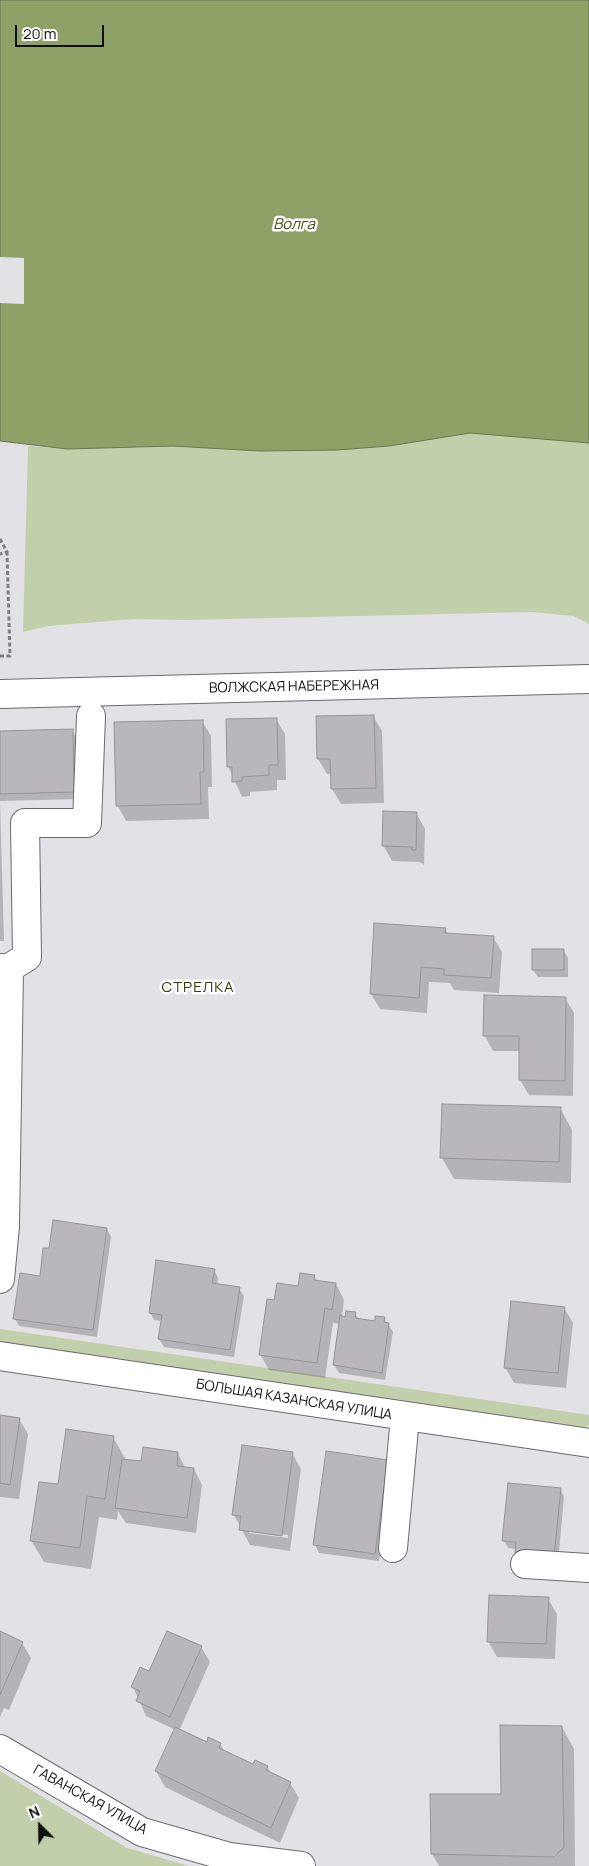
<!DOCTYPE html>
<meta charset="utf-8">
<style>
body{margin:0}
#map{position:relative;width:589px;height:1866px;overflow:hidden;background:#e2e1e6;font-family:Manrope,sans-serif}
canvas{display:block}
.north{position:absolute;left:15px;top:1801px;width:50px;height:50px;-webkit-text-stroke:4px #fff;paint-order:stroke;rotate:337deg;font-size:14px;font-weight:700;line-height:20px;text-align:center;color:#0f0e10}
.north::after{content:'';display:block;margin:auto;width:18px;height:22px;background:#0f0e10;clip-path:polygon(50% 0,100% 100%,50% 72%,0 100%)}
.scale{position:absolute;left:15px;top:25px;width:89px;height:22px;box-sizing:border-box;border:2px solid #0f0e10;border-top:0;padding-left:6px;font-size:15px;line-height:18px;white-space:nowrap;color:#0f0e10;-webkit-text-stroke:4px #fff;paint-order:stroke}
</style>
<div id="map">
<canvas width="589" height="1866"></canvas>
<div class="north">N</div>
<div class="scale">20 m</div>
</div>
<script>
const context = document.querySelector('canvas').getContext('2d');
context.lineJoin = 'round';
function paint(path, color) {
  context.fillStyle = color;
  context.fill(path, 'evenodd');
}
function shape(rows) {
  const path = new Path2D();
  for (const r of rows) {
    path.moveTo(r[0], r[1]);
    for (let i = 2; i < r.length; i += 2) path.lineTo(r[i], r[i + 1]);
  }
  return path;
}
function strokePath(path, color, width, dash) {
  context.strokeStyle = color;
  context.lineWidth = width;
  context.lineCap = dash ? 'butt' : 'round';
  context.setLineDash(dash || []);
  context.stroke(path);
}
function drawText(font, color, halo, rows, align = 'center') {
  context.font = font + ' Manrope,sans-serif';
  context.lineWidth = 5;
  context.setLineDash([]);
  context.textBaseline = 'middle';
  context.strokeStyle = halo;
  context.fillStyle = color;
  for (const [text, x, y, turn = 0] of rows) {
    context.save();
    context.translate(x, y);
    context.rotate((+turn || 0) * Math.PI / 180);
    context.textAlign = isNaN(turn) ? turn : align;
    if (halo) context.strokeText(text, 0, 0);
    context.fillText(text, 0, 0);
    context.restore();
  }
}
paint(shape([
 [470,433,589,443,589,624,573,616,532,612,185,620,134,619,48,626,23,632,28,446,67,449,172,446,260,451,337,450,389,446],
 [0,1329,589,1415,589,1425,583,1428,0,1344],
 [0,1771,127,1848,189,1866,0,1866]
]), '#c2cfab');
const water = shape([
 [0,0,589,0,589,443,470,433,389,446,337,450,260,451,172,446,67,449,0,441,0,0]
]);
paint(water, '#8ea268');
strokePath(water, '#68764e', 1);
paint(shape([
 [0,257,24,258,24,304,0,303]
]), '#e2e1e6');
paint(shape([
 [373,716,382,731,384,803,341,804,332,789,331,774,327,774,318,759],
 [276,719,285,734,286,780,277,780,277,790,250,792,250,796,242,797,228,766],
 [202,721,211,736,212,787,208,787,209,819,126,821,118,806],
 [72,731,77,738,78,799,0,801,4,941,0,941,0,732],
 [416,813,425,829,424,865,420,862,392,861,383,845],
 [445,929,448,934,493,937,502,952,499,993,454,990,450,983,429,982,427,1013,380,1009,371,994],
 [563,950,568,958,568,977,538,977,533,970],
 [565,998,574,1013,573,1096,529,1095,520,1080,520,1051,493,1051,485,1036],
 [560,1108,572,1130,571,1183,454,1179,442,1158],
 [107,1229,111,1237,97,1337,19,1326,15,1319,41,1277,50,1249],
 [214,1270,218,1278,217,1285,239,1289,244,1296,234,1357,164,1347,159,1339,162,1321,154,1320,150,1312],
 [314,1276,317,1281,336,1284,344,1300,342,1317,346,1318,355,1314,359,1319,376,1322,384,1319,388,1324,393,1332,385,1380,339,1373,334,1365,340,1324,333,1323,325,1378,269,1370,260,1354,275,1301,299,1288],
 [564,1308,573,1323,566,1388,514,1383,505,1367],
 [0,1416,19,1419,28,1434,19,1499,0,1497],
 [113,1437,126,1460,142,1463,178,1454,186,1469,194,1469,202,1485,196,1533,126,1523,118,1511,117,1520,99,1517,91,1569,44,1562,31,1540,59,1486],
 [292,1453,301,1469,290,1551,250,1545,234,1515],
 [249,1530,288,1535,288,1538,249,1533],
 [392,1469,379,1561,319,1553,315,1545],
 [560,1489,564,1497,558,1563,520,1560,516,1549,508,1548,504,1541],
 [548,1599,557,1614,555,1659,497,1657,488,1641],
 [0,1633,22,1643,31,1658,9,1710,4,1708,0,1717],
 [201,1647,210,1662,179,1731,207,1744,220,1744,225,1752,253,1765,267,1767,272,1774,290,1783,299,1798,280,1843,165,1787,156,1771,176,1730,146,1716,133,1687,149,1673],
 [562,1727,574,1749,575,1866,439,1866,432,1854,502,1796]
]), '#0003');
const building = shape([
 [374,715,376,788,331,789,330,759,317,759,316,716,374,715],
 [277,718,278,765,269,765,269,775,242,777,242,781,232,782,232,767,227,767,226,719,277,718],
 [203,720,204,772,200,772,201,804,116,806,114,722,203,720],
 [73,729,74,792,0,794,0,731,73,729],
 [383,811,417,812,416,850,412,850,412,847,382,846,383,811],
 [374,923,446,928,445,933,494,936,491,978,444,975,444,969,421,967,419,998,370,994,374,923],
 [532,949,564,949,564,970,532,970,532,949],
 [484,995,566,997,565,1081,519,1080,519,1036,483,1036,484,995],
 [442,1104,561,1107,559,1162,440,1158,442,1104],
 [53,1220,107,1228,93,1330,13,1319,20,1273,40,1276,43,1248,49,1248,53,1220],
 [156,1260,215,1269,212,1283,240,1287,230,1350,158,1339,162,1315,149,1313,156,1260],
 [300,1273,315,1275,314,1280,336,1283,332,1310,325,1308,317,1363,259,1355,267,1299,274,1300,277,1283,298,1286,300,1273],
 [511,1301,565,1307,558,1373,504,1368,511,1301],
 [346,1311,356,1312,355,1318,375,1321,375,1316,385,1317,384,1322,389,1323,382,1373,333,1365,340,1315,345,1317,346,1311],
 [0,1415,20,1418,10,1485,0,1483,0,1415],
 [66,1429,114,1436,105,1499,87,1496,80,1548,30,1541,39,1482,58,1484,66,1429],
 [242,1445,293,1452,282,1536,239,1530,241,1516,232,1515,242,1445],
 [143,1447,178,1452,177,1466,194,1468,187,1518,115,1508,122,1459,141,1461,143,1447],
 [326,1451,388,1460,375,1554,313,1545,326,1451],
 [508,1483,561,1488,554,1556,515,1553,516,1542,502,1541,508,1483],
 [489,1595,549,1597,546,1644,487,1642,489,1595],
 [0,1631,23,1642,0,1695,0,1631],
 [167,1631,202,1646,170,1717,136,1701,140,1691,131,1687,140,1667,149,1671,167,1631],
 [500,1725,562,1726,564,1847,554,1857,431,1854,430,1794,501,1794,500,1725],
 [175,1727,207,1742,208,1737,221,1743,219,1748,253,1764,255,1760,268,1766,266,1770,291,1782,271,1828,155,1771,175,1727]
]);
paint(building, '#b9b7bc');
strokePath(building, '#959498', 1);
const minor = shape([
 [0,694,589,679],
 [0,968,9,968,5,1226,0,1279],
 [9,968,27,957,25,823,87,823,91,716],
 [0,1356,589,1443],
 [393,1548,405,1417],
 [525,1564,589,1568],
 [0,1749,142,1832,229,1857,301,1866]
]);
strokePath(minor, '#6b6a6f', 30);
strokePath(shape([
 [0,539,7,552,0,554],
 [0,656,10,656,7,552]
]), '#7f7e82', 3, [4, 2.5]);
strokePath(minor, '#fff', 28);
drawText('14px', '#0f0e10', '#fff', [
 ["ВОЛЖСКАЯ НАБЕРЕЖНАЯ",294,687,-1],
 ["БОЛЬШАЯ КАЗАНСКАЯ УЛИЦА",294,1400,9],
 ["ГАВАНСКАЯ УЛИЦА",90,1800,29]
]);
drawText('italic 15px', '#3d4f0d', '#fff', [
 ["Волга",294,225]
]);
context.letterSpacing = '1px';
drawText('15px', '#2f3e05', '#fff', [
 ["СТРЕЛКА",198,988]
]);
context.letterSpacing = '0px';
</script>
